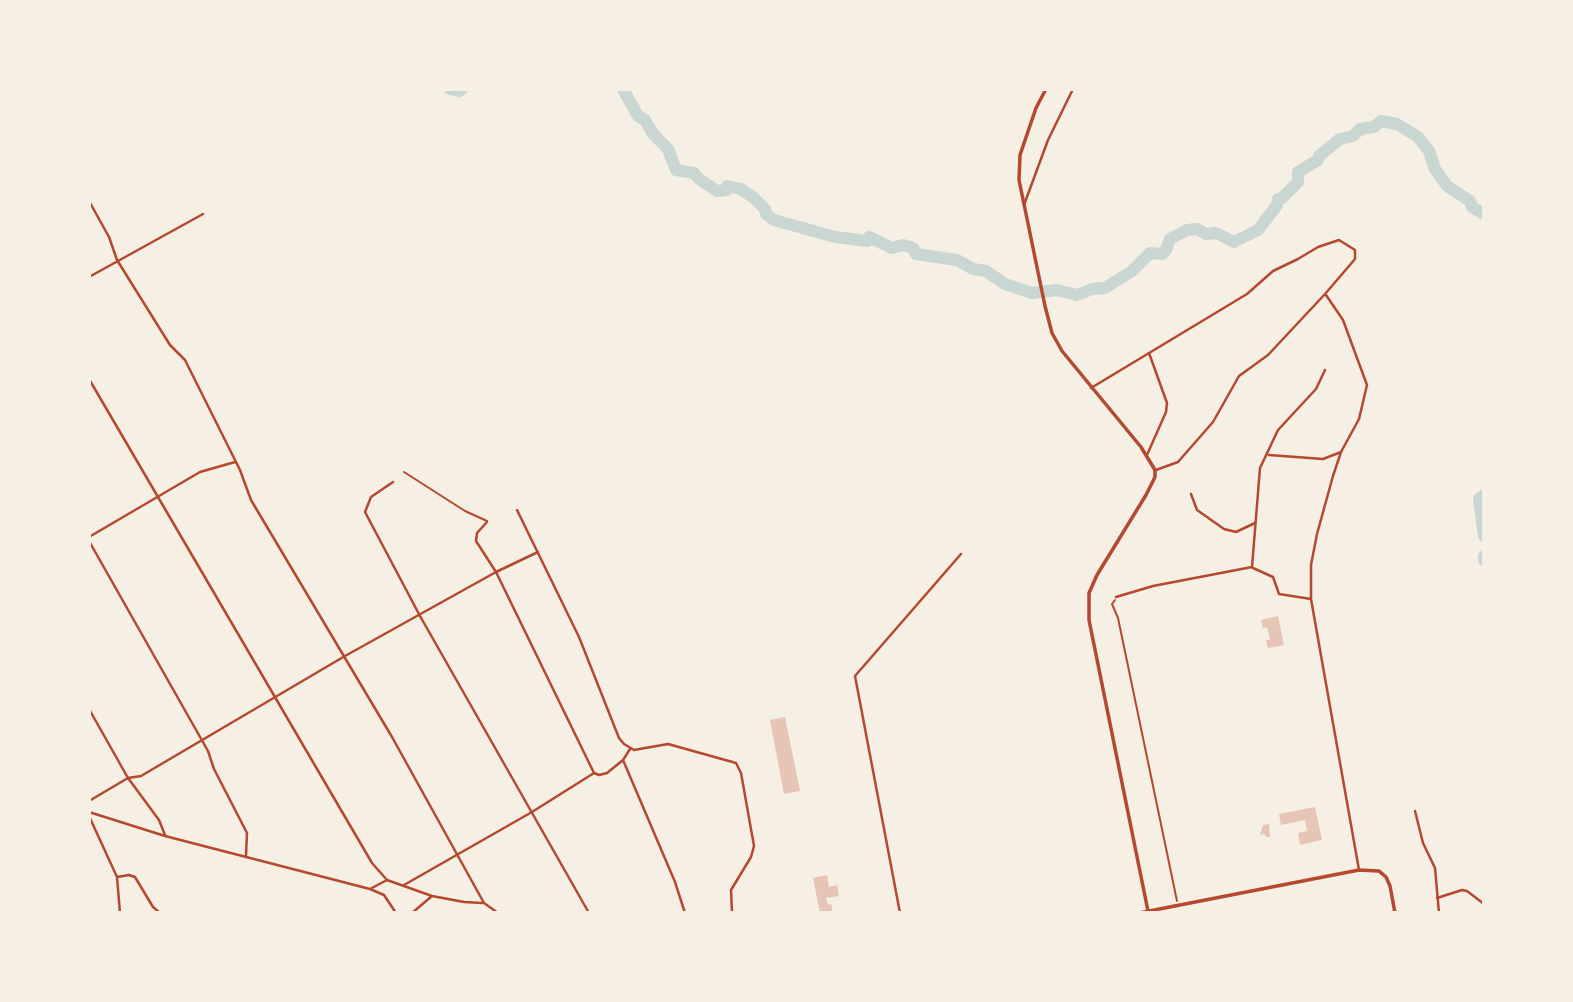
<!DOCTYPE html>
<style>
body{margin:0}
#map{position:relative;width:1573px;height:1002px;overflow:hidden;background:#f6efe4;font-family:Rubik,sans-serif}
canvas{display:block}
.frame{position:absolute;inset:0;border:91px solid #f6efe4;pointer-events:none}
</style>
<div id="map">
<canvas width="1573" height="1002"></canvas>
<div class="frame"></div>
</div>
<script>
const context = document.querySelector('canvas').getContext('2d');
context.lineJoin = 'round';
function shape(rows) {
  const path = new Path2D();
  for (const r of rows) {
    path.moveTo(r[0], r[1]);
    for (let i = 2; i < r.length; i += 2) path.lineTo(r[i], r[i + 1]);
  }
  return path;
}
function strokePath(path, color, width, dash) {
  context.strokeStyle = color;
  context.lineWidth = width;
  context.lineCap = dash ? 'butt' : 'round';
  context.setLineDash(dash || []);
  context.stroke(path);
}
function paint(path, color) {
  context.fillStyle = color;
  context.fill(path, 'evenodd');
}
strokePath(shape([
 [450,89,459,91,462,89],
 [623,89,638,116,645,120,653,134,668,149,676,170,694,173,699,179,717,191,727,190,727,186,741,189,754,198,765,209,766,214,774,220,835,237,867,241,869,237,892,248,903,245,913,248,916,254,957,260,973,269,986,271,1005,284,1032,293,1057,290,1077,295,1092,289,1105,288,1132,271,1150,253,1162,254,1166,250,1170,239,1187,230,1197,229,1206,234,1216,233,1234,242,1258,230,1277,205,1278,199,1282,198,1298,182,1298,172,1318,160,1319,156,1340,139,1353,136,1360,129,1374,127,1381,121,1397,124,1418,137,1429,151,1435,169,1447,186,1470,201,1472,207,1484,214],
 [1484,495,1479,499,1484,536],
 [1484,556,1484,560]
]), '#c9d6d2', 12);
paint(shape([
 [1278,616,1284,645,1268,648,1266,640,1270,640,1267,627,1263,628,1261,620],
 [785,717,800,791,784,794,770,720],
 [1315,807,1322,840,1300,845,1298,833,1307,831,1305,820,1281,825,1279,814],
 [1269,824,1270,837,1266,837,1264,834,1260,835,1263,825],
 [827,875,829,887,837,885,839,896,826,898,828,905,831,904,833,913,820,913,813,878]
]), '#e6c5b7');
strokePath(shape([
 [1115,600,1112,604,1118,618,1177,901]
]), '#b5482f', 2);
strokePath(shape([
 [404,472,465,511,487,521]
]), '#b5482f', 2);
strokePath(shape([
 [89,201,109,237,117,260,170,345,185,360,240,470,251,500,392,737,484,903,498,913],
 [1024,205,1048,140,1073,89],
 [89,277,203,214],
 [1326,295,1343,320,1367,385,1359,419,1341,452,1333,476,1317,534,1311,565,1311,599,1359,870],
 [89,379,372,863,387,880],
 [1091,388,1247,294,1273,271,1298,259,1318,247,1339,240,1355,250,1355,259,1325,294,1268,355,1239,376,1213,422,1178,462,1156,470],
 [1147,455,1166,412,1167,403,1149,353],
 [1269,455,1323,459,1341,452],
 [393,482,371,497,365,512,420,616,589,913],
 [1191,494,1197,510,1224,529,1236,532,1255,523],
 [517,510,579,637,619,738,624,744,634,750,668,744,736,763,741,773,754,846,751,857,731,890,732,913],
 [487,522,477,533,476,541,496,572,594,773],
 [89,537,200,472,235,462],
 [89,541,208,751,214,769,247,833,246,856],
 [1253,568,1273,577,1279,594,1311,599],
 [1116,597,1153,586,1252,567,1260,468,1278,430,1316,389,1325,370],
 [89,709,128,778,159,820,165,835],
 [623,760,675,882,685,913],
 [89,801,128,778,141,776,345,656,496,572,538,552],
 [1415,811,1423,843,1435,868,1439,913],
 [89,812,165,836,370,889,387,880,432,896,464,902,482,903],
 [89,816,117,877,120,913],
 [117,877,129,875,135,877,153,907,160,913],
 [404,885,532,812,594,773,599,775,607,773,623,760,630,749],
 [370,889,384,895,396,913],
 [1437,898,1462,890,1467,891,1484,904],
 [412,913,432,896],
 [900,913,855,676,961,554]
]), '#b5482f', 2.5);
strokePath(shape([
 [1046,89,1036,108,1020,155,1019,180,1045,306,1052,333,1062,351,1141,447,1155,470,1155,477,1146,495,1097,575,1089,593,1089,620,1148,911],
 [1139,913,1359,870,1379,871,1386,877,1390,886,1395,913]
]), '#b5482f', 3.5);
</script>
